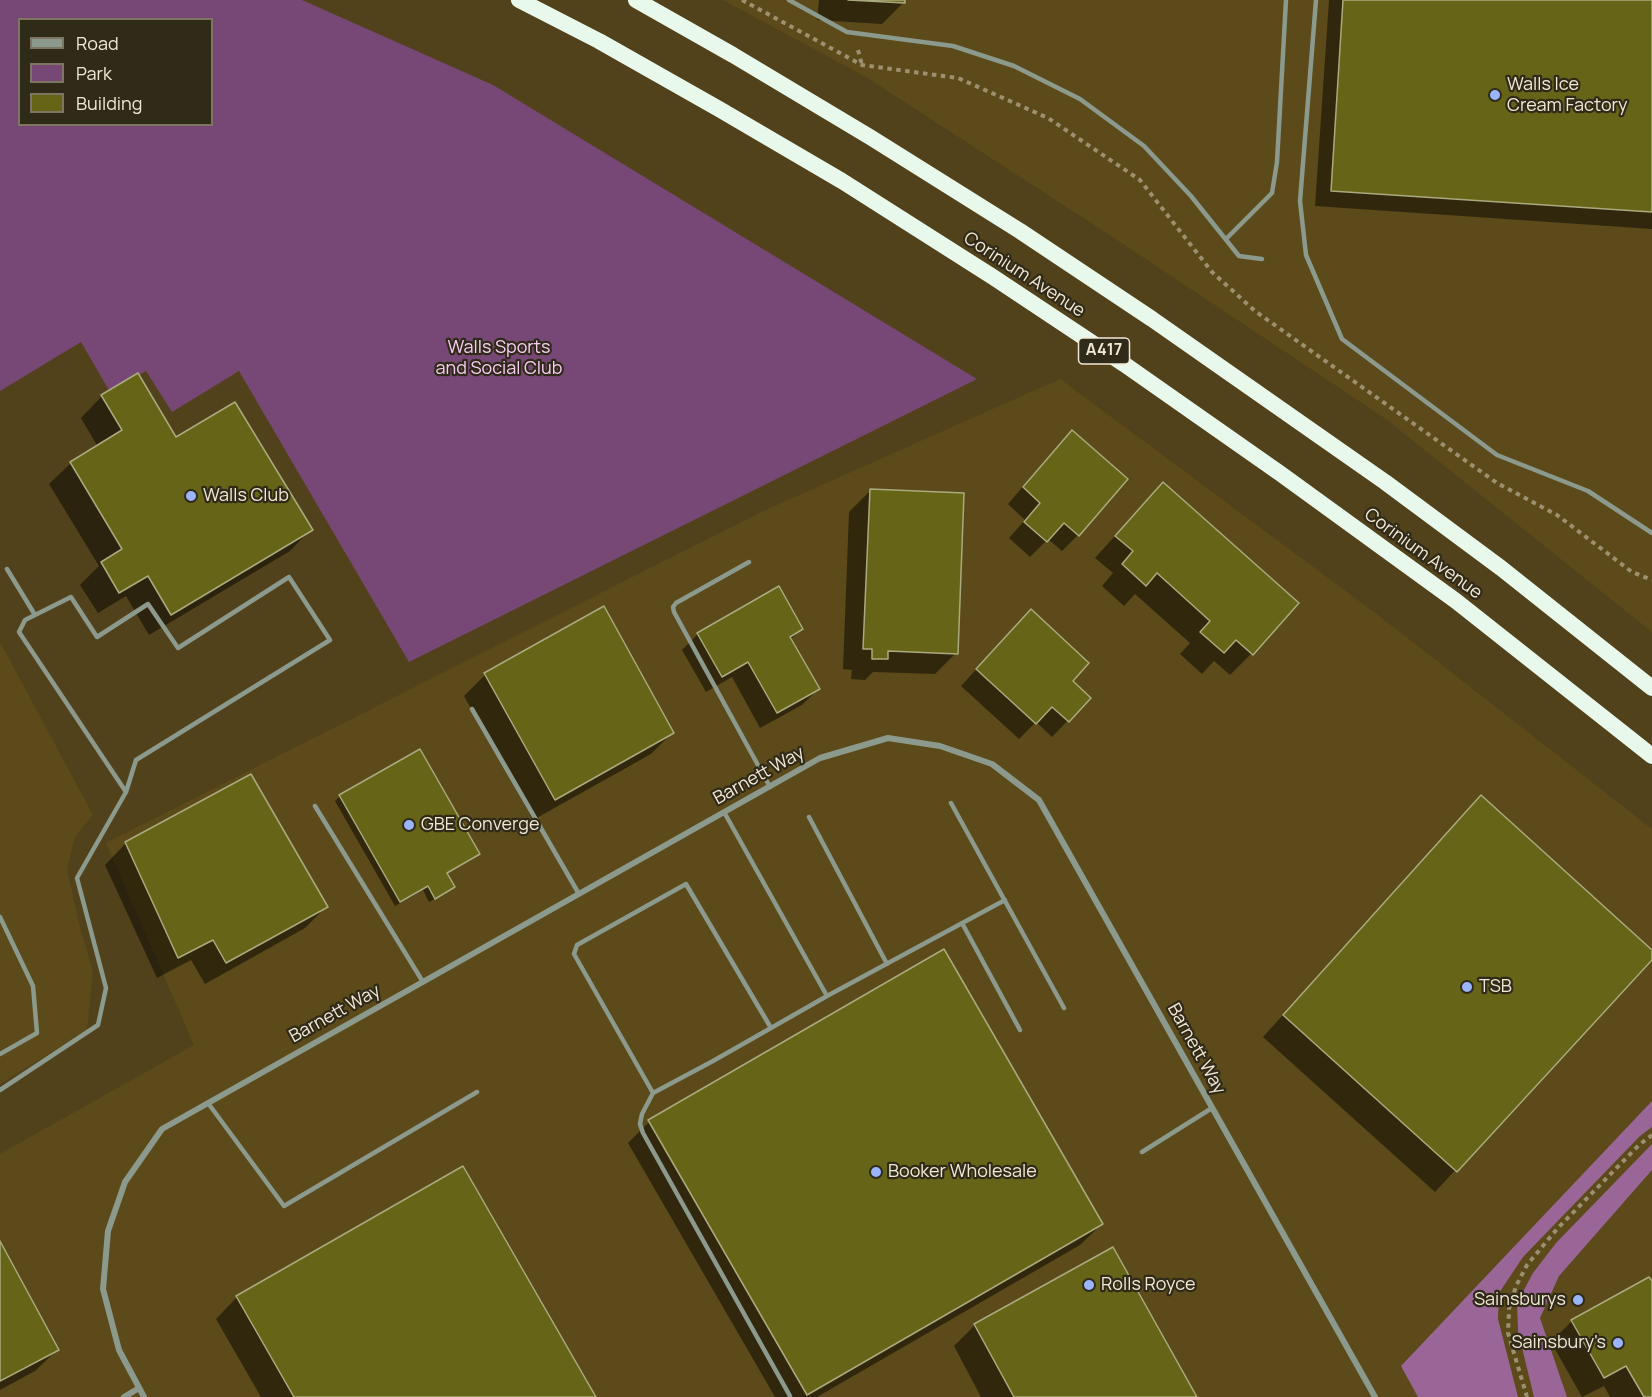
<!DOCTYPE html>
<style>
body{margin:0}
#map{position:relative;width:1652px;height:1397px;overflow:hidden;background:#51421b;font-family:Manrope,sans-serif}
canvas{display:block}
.legend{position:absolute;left:18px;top:18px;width:195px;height:108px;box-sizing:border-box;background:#302a19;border:2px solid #7d7663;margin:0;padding:8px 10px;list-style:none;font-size:18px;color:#f1e8d3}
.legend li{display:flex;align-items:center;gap:12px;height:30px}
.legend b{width:30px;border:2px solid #7d7663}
</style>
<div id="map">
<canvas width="1652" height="1397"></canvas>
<ul class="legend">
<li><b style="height:8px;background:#8b9a8d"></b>Road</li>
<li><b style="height:16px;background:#774875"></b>Park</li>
<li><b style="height:16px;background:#666517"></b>Building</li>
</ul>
</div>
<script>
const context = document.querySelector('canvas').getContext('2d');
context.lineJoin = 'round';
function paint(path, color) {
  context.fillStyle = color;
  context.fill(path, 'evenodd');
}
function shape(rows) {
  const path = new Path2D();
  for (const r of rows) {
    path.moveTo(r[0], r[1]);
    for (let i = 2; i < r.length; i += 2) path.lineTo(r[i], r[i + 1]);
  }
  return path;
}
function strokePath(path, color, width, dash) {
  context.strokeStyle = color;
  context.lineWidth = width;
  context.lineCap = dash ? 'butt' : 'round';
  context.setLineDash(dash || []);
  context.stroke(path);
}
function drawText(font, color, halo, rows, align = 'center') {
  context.font = font + ' Manrope,sans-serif';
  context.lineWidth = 4.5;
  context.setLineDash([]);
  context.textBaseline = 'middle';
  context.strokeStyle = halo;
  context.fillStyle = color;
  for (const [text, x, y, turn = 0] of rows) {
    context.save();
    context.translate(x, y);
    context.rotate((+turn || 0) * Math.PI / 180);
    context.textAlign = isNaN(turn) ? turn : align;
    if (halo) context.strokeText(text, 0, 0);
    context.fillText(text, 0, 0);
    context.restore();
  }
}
paint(shape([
 [723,0,1652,0,1652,632,1386,419,1108,234,866,77],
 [1060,379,1378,615,1652,829,1652,1397,0,1397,0,1154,194,1045,106,843,759,513],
 [0,642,93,815,75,837,67,869,79,923,93,972,87,1030,0,1084]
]), '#5c4a1a');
paint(shape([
 [0,0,302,0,493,85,977,379,409,662,239,371,172,412,146,371,110,392,81,342,0,391],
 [20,20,212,20,212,124,20,124]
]), '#774875');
paint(shape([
 [1652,1101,1652,1127,1640,1136,1523,1257,1499,1293,1498,1319,1518,1397,1418,1397,1401,1366],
 [1652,1144,1652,1170,1559,1276,1540,1318,1567,1397,1534,1397,1518,1331,1517,1303,1533,1273,1556,1243]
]), '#9a6698');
paint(shape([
 [819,0,904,0,903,3,882,24,817,20],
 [1329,0,1652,0,1652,229,1315,206],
 [102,396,176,439,311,529,290,551,149,635,126,596,98,613,80,585,99,566,49,484,71,463,98,447,81,418],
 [1056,448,1078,535,1062,551,1048,539,1030,557,1009,538,1025,520,1008,504],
 [1163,484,1297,603,1251,654,1230,675,1214,661,1202,674,1180,654,1190,643,1135,594,1124,606,1102,586,1113,573,1095,558,1142,506],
 [870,491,956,653,935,674,873,672,865,680,851,679,852,670,843,669,849,512],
 [1015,627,1089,698,1052,737,1036,722,1019,739,961,686],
 [802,629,790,640,818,689,802,705,760,728,732,677,706,692,682,650,698,634],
 [485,675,673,732,651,754,533,820,464,696],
 [340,796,478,854,473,859,446,874,453,887,449,891,429,902,423,890,395,906,335,801],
 [1460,819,1652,952,1652,958,1435,1192,1263,1037],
 [126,843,326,907,305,928,205,984,191,960,157,978,105,865],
 [944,951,1102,1224,1080,1245,817,1397,775,1397,628,1143,649,1122],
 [0,1244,57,1350,35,1371,0,1390],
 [1652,1285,1652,1397,1610,1397,1604,1386,1582,1397,1551,1342,1572,1321],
 [237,1297,594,1397,261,1397,216,1319],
 [975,1325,1195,1397,981,1397,954,1346]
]), '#0007');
const building = shape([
 [848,0,905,0,905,3,848,0],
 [1343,0,1652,0,1652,212,1331,191,1343,0],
 [138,373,176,437,235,402,313,530,171,615,148,576,119,593,101,562,122,549,70,462,122,430,101,395,138,373],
 [1072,430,1128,479,1079,536,1064,523,1047,542,1024,522,1040,503,1023,487,1072,430],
 [1163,482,1299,603,1253,655,1236,640,1224,653,1200,632,1210,621,1157,573,1146,586,1122,564,1133,551,1115,536,1163,482],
 [870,489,964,493,958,654,888,651,888,659,872,659,872,649,863,649,870,489],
 [779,586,803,629,790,637,820,689,777,713,748,662,722,677,697,633,779,586],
 [604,606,674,733,555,800,484,673,604,606],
 [1031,609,1089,663,1073,681,1091,698,1069,722,1052,707,1036,724,976,669,1031,609],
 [420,749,480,854,447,873,455,887,435,899,428,886,400,902,339,795,420,749],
 [251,774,328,907,226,963,213,940,178,958,125,842,251,774],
 [1481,795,1652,950,1652,960,1457,1172,1283,1015,1481,795],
 [944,949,1103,1224,807,1395,648,1120,944,949],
 [463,1166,596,1397,294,1397,236,1296,463,1166],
 [0,1241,59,1350,0,1381,0,1241],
 [1113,1247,1197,1397,1014,1397,974,1324,1113,1247],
 [1649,1277,1652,1281,1652,1397,1644,1397,1626,1366,1604,1378,1571,1320,1649,1277]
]);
paint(building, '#666517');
strokePath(building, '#aaaa7f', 1.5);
strokePath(shape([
 [742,0,862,65,958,78,1048,118,1140,180,1212,272,1255,311,1497,483,1557,515,1632,572,1652,580],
 [858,50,862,65],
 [1527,1397,1508,1333,1509,1309,1516,1286,1527,1265,1557,1229,1639,1145,1652,1135]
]), '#9c9071', 4, [4.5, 4.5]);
strokePath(shape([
 [789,0,847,32,953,46,1014,66,1080,99,1144,146,1191,196,1239,256,1262,259],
 [1316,0,1300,201,1306,255,1342,339,1497,455,1588,491,1652,533],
 [1226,239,1272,193,1277,162,1286,0],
 [749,562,676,603,673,607,674,612,770,787],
 [7,569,35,615],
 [472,709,579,894],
 [951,803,1064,1008],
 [315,806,423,982],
 [724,812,827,996],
 [809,817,887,964],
 [0,917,33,986,37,1033,0,1054],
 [962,923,1020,1030],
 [771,1028,686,884,577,945,574,954,653,1093,713,1061,771,1028,827,996,1005,900],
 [0,1090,98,1025,106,988,77,878,126,792,136,760,330,640,289,577,178,648,148,604,97,637,71,597,25,620,19,632,126,792],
 [653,1093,642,1114,640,1124,643,1133,790,1396],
 [208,1103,284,1206,477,1092],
 [1142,1152,1212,1108]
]), '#8b9a8d', 4.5);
strokePath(shape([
 [124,1397,139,1388],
 [144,1397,119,1350,103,1289,108,1231,125,1182,162,1129,820,758,888,738,940,746,992,764,1039,800,1375,1397]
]), '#8b9a8d', 6);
strokePath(shape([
 [519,0,599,41,719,109,842,181,993,277,1124,364,1281,474,1456,601,1652,756],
 [636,0,733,55,870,137,1020,231,1152,319,1385,482,1501,568,1652,688]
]), '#e8f8ea', 16);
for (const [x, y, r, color] of [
 [1495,95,6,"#9ab5fd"],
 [191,496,6,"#9ab5fd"],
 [409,825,6,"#9ab5fd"],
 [1467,987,6,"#9ab5fd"],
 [876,1172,6,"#9ab5fd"],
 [1089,1285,6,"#9ab5fd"],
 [1578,1300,6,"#9ab5fd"],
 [1618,1343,6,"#9ab5fd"]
]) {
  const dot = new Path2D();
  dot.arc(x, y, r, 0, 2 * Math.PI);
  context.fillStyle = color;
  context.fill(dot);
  strokePath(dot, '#302a19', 2);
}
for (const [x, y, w] of [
 [1104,351,51]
]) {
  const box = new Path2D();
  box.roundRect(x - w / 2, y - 13, w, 26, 4.5);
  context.fillStyle = '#302a19';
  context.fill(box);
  strokePath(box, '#f1e8d3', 1.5);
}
drawText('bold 16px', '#f1e8d3', null, [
 ["A417",1104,351]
]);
drawText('18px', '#f1e8d3', '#302a19', [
 ["Walls Ice",1507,85],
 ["Cream Factory",1507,106],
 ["Walls Club",203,496],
 ["GBE Converge",421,825],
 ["TSB",1479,987],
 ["Booker Wholesale",888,1172],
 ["Rolls Royce",1101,1285],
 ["Sainsburys",1566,1300,"right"],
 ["Sainsbury's",1606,1343,"right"]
], 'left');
drawText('18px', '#f1e8d3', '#302a19', [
 ["Corinium Avenue",1024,275,33],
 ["Corinium Avenue",1423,554,36],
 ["Barnett Way",759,776,-29],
 ["Barnett Way",335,1014,-29],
 ["Barnett Way",1196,1049,61]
]);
drawText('18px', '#f9ccf6', '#302a19', [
 ["Walls Sports",499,348],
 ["and Social Club",499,369]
]);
</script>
